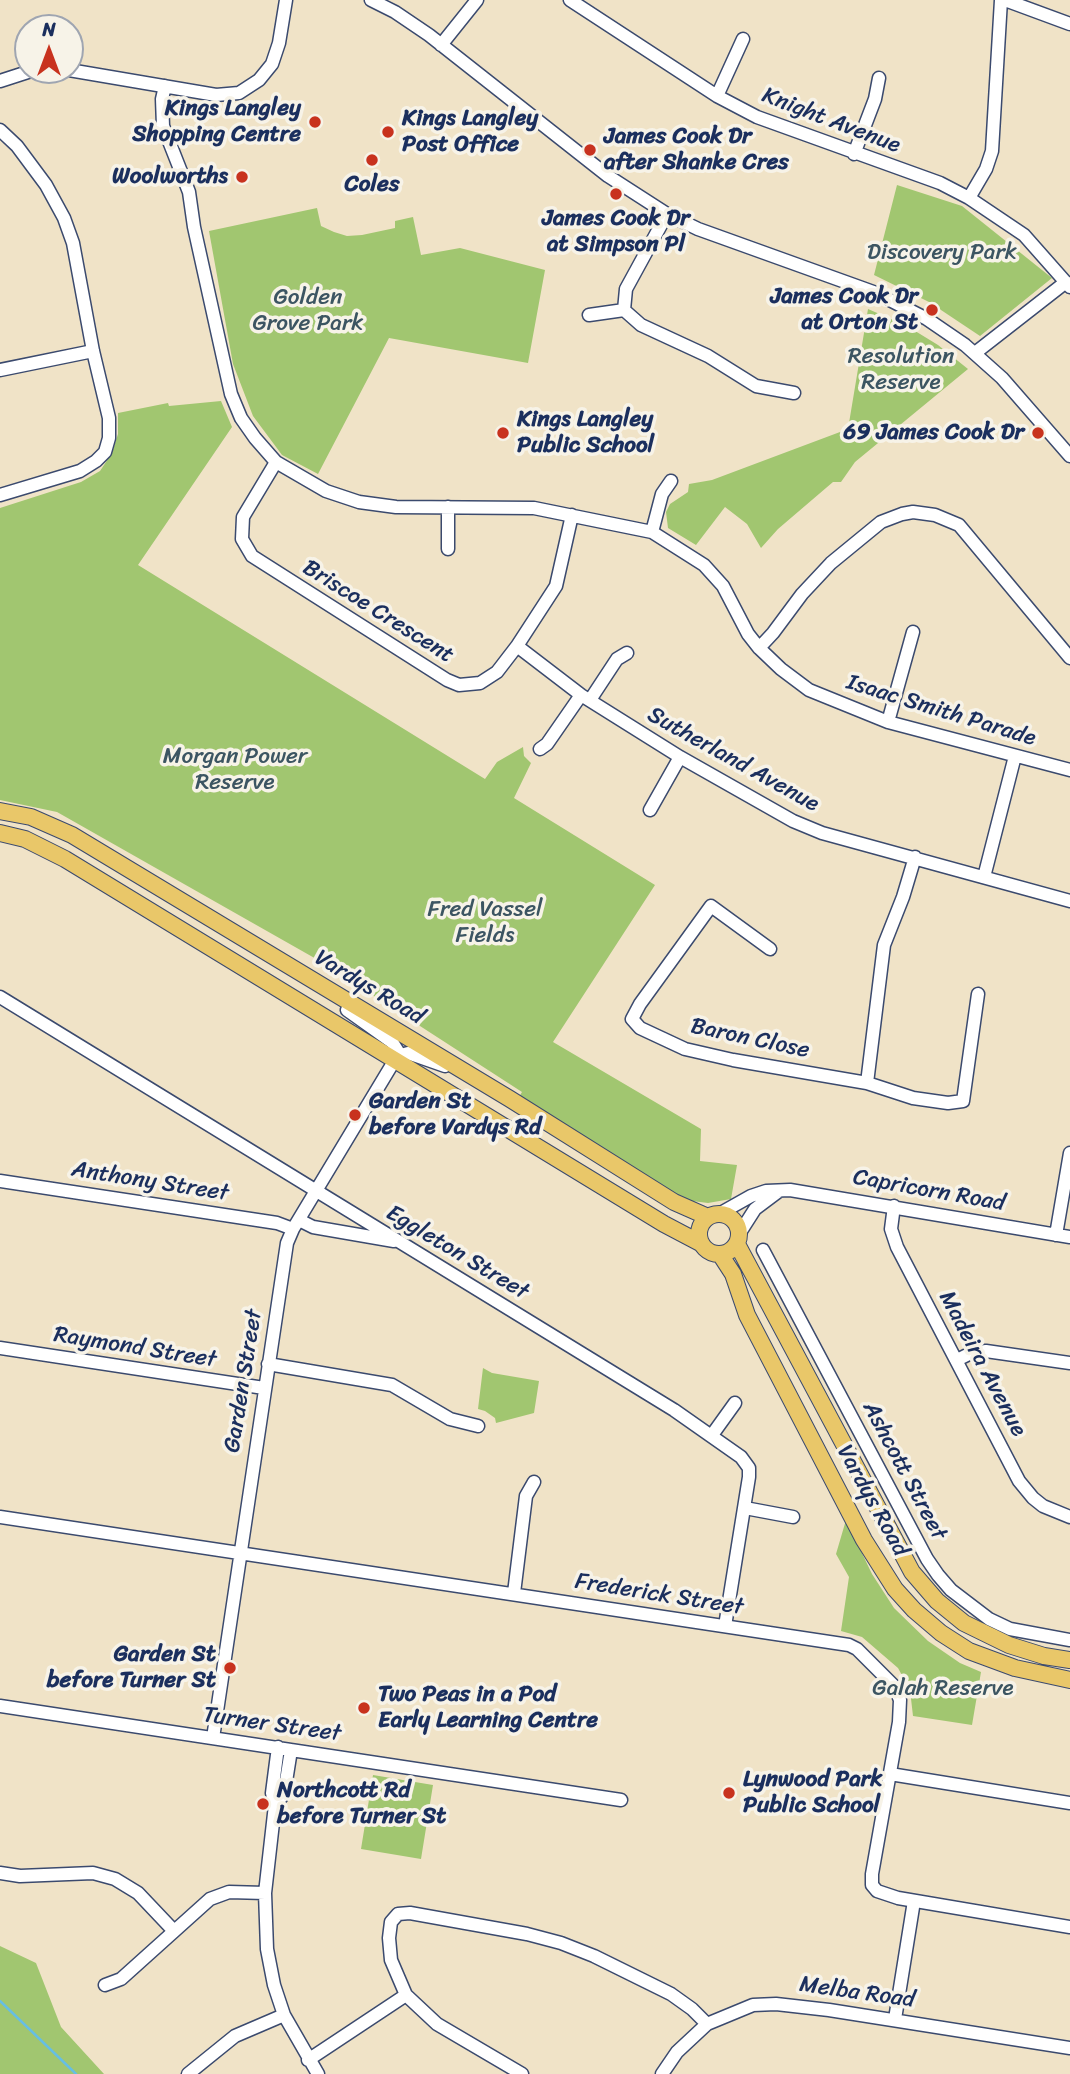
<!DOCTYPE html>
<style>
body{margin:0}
#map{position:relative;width:1070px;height:2074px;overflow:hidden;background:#f0e3c7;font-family:Sriracha,sans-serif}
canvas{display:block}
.north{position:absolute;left:14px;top:14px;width:70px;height:70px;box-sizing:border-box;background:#f7f3e8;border:2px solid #9fa5b1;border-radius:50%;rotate:0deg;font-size:19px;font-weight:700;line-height:28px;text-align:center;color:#1b2f5e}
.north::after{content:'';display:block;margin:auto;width:24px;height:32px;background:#c8321e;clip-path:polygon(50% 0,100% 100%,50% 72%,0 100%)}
</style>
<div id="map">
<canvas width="1070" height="2074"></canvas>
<div class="north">N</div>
</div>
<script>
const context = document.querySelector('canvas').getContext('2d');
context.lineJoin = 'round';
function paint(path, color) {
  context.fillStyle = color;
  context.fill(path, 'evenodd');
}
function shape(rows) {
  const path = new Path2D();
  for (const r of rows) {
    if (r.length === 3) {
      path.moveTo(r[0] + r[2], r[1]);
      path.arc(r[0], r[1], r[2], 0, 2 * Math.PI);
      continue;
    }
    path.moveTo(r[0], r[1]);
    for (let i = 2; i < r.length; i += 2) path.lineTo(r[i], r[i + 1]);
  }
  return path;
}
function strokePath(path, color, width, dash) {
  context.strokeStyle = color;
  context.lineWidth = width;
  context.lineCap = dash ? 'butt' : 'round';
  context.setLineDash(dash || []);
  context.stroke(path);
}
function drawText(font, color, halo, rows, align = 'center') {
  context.font = font + ' Sriracha,sans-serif';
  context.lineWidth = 7;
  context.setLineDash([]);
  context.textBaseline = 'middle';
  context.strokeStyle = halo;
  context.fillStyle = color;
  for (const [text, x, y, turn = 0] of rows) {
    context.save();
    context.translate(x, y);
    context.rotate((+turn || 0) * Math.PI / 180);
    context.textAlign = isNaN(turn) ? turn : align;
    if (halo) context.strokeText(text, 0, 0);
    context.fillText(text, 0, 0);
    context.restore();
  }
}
paint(shape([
 [897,185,962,206,1052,278,980,336,929,302,874,275],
 [317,208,321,226,334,232,347,236,362,235,395,228,395,221,413,217,421,255,460,248,545,270,528,363,389,338,318,474,282,455,253,416,233,364,209,231],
 [868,309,907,326,938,345,968,369,855,462,841,482,833,482,778,529,761,548,747,524,725,507,696,545,668,528,666,512,670,504,688,492,689,484,712,480,848,429],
 [221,401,232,427,138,565,485,779,497,762,523,747,524,756,531,763,514,798,655,885,553,1042,701,1129,700,1161,737,1165,731,1199,708,1203,684,1200,519,1097,522,1092,318,960,57,812,0,800,0,508,81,482,100,471,112,453,118,434,118,413,168,403,169,406],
 [483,1368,492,1373,539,1381,534,1413,496,1423,495,1418,485,1411,478,1409],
 [846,1520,872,1574,894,1608,928,1641,960,1663,981,1672,972,1725,913,1716,910,1690,898,1668,862,1637,841,1631,849,1577,836,1554],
 [373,1775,433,1785,421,1859,361,1849],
 [0,1946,36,1963,61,2027,104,2074,0,2074]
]), '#a1c670');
strokePath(shape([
 [0,2001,76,2074]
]), '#66bee4', 2.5);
const minor = shape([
 [371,0,395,12,429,35,608,176,667,214,698,229,876,293,927,319,965,345,1002,378,1070,456],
 [570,0,717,96,757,117,940,183,969,198,1024,235,1070,287],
 [1005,0,1070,24],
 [441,45,477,0],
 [69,70,216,95,239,93,259,80,272,64,279,43,286,0],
 [0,81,34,70],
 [165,86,162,99,163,126,189,192,194,227,231,394,241,418,255,438,276,462,326,491,359,502,396,507,534,508,652,532,704,565,723,586,748,634,759,648,781,669,809,690,888,722,1070,770],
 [717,96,743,39],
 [0,130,17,146,46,185,64,218,73,243,93,351,109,418,109,438,105,452,96,461,80,471,0,495],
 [854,154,875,99,879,78],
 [969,198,986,169,992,151,1001,0],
 [667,214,626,289,624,310,641,325,708,356,756,386,794,393],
 [589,315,624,310],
 [975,353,1066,282],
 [0,370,93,351],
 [276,462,243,517,242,539,252,556,447,680,459,685,480,683,497,672,517,646,556,586,572,515],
 [652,532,662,494,671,481],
 [448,549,448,507],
 [517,646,581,695,680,757,793,821,822,833,1070,901],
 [759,648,773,633,802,594,831,563,881,522,902,514,913,512,935,515,959,525,1070,658],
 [590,700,617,659,627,653],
 [888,722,913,632],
 [540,749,547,744,581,695],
 [650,810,680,757],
 [984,877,1015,756],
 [770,949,711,906,640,1004,632,1019,640,1028,685,1049,733,1060,867,1083,913,1098,948,1103,963,1101,978,994],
 [0,997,674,1410,741,1457,749,1468,749,1477,725,1626],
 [397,1059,401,1055,408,1053,445,1066],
 [867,1083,884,945,903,897,915,857],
 [0,1181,277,1223,293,1229],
 [894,1206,891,1229,897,1247,1019,1481,1033,1498,1043,1506,1070,1517],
 [719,1214,751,1196,766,1191,790,1190,1070,1237],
 [299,1220,313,1227,394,1241],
 [739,1234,755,1209,779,1191],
 [1056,1235,1070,1153],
 [763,1250,927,1559,938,1575,951,1590,989,1619,1010,1629,1070,1640],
 [0,1348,264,1388],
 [957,1360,969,1354,986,1351,1070,1363],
 [268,1364,392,1385,450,1419,478,1426],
 [712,1435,735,1403],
 [745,1508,793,1517],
 [0,1517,849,1645,857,1649,895,1687,900,1700,899,1722,872,1874,872,1885,877,1891,898,1898,1070,1927],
 [514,1593,526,1496,534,1482],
 [0,1706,621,1800],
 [213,1738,287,1243,293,1229,399,1053,392,1042,347,1010],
 [278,1747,272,1793,275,1805,265,1893,267,1949,274,1985,284,2015,318,2074],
 [890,1774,1070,1803],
 [275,1805,284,1794,291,1750],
 [0,1873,20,1876,93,1873,115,1879,138,1893,174,1931],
 [105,1985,121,1979,210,1899,229,1892,265,1893],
 [895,2019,914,1901],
 [308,2060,406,1995],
 [188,2074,235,2036,284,2015],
 [522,2074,437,2024,406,1995,391,1960,389,1938,391,1922,398,1914,410,1913,527,1934,561,1943,594,1956,671,1994,692,2009,707,2024],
 [662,2074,677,2052,707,2024,753,2005,776,2004,829,2010,1070,2048]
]);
const major = shape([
 [0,811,31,817,72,835,510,1099,674,1202,708,1217],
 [0,833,25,839,65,859,664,1224,702,1244],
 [719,1234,20],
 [737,1244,912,1572,937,1601,964,1623,1009,1645,1044,1656,1070,1660],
 [720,1254,733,1274,747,1315,864,1540,895,1589,914,1610,941,1633,969,1651,1015,1668,1070,1680]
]);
strokePath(minor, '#3b4a6e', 15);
strokePath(major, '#3b4a6e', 18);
strokePath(minor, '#fff', 12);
strokePath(major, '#e9c769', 16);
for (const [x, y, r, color] of [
 [315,122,7,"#c8321e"],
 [388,132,7,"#c8321e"],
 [590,150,7,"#c8321e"],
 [372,160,7,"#c8321e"],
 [242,177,7,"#c8321e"],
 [616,194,7,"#c8321e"],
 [932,310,7,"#c8321e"],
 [503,433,7,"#c8321e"],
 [1038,433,7,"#c8321e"],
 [355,1115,7,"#c8321e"],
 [230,1668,7,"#c8321e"],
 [364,1708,7,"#c8321e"],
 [729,1793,7,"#c8321e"],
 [263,1804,7,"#c8321e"]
]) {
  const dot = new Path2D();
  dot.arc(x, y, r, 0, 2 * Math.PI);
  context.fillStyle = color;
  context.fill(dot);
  strokePath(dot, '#f7f3e8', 2.5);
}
drawText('bold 23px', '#1b2f5e', '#f7f3e8', [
 ["Kings Langley",301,109,"right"],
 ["Shopping Centre",301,135,"right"],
 ["Kings Langley",402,119],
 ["Post Office",402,145],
 ["James Cook Dr",604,137],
 ["after Shanke Cres",604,163],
 ["Woolworths",228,177,"right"],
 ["Coles",372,185,"center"],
 ["James Cook Dr",616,219,"center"],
 ["at Simpson Pl",616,245,"center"],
 ["James Cook Dr",918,297,"right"],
 ["at Orton St",918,323,"right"],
 ["Kings Langley",517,420],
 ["Public School",517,446],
 ["69 James Cook Dr",1024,433,"right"],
 ["Garden St",369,1102],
 ["before Vardys Rd",369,1128],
 ["Garden St",216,1655,"right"],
 ["before Turner St",216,1681,"right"],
 ["Two Peas in a Pod",378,1695],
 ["Early Learning Centre",378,1721],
 ["Lynwood Park",743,1780],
 ["Public School",743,1806],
 ["Northcott Rd",277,1791],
 ["before Turner St",277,1817]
], 'left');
drawText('23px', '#1b2f5e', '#f7f3e8', [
 ["Knight Avenue",831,121,21],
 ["Briscoe Crescent",378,612,32],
 ["Isaac Smith Parade",941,711,17],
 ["Sutherland Avenue",733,760,29],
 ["Vardys Road",369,988,31],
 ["Baron Close",750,1039,12],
 ["Anthony Street",150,1182,9],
 ["Capricorn Road",929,1191,10],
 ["Eggleton Street",457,1253,31],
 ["Raymond Street",135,1348,9],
 ["Madeira Avenue",982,1364,62],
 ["Garden Street",244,1381,-81],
 ["Ashcott Street",904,1471,62],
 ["Vardys Road",872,1501,61],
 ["Frederick Street",659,1595,9],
 ["Turner Street",272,1725,8],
 ["Melba Road",857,1993,8]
]);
drawText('23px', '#3c5562', '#f7f3e8', [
 ["Discovery Park",942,253],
 ["Golden",308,298],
 ["Grove Park",308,324],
 ["Resolution",901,357],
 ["Reserve",901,383],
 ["Morgan Power",235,757],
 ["Reserve",235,783],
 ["Fred Vassel",485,910],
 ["Fields",485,936],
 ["Galah Reserve",943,1689]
]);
</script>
